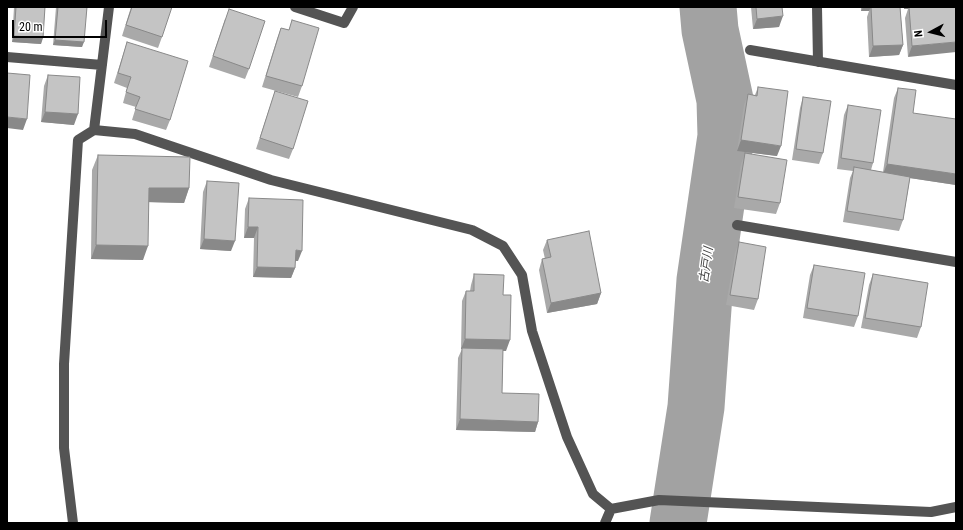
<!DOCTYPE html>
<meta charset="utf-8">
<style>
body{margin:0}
#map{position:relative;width:963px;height:530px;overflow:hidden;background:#fff;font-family:"Roboto Condensed",sans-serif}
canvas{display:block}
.frame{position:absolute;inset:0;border:8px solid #000;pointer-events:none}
.north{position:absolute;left:911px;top:12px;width:40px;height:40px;-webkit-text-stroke:3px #fff;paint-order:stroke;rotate:263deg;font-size:11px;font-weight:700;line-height:16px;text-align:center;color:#000}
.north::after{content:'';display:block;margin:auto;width:14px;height:18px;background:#000;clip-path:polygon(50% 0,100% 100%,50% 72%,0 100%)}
.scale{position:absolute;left:12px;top:20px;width:95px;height:18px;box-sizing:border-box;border:2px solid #000;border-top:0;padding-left:5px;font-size:12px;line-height:14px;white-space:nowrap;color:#000;-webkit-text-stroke:3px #fff;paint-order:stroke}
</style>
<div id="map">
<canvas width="963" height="530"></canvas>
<div class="frame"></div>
<div class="north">N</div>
<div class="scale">20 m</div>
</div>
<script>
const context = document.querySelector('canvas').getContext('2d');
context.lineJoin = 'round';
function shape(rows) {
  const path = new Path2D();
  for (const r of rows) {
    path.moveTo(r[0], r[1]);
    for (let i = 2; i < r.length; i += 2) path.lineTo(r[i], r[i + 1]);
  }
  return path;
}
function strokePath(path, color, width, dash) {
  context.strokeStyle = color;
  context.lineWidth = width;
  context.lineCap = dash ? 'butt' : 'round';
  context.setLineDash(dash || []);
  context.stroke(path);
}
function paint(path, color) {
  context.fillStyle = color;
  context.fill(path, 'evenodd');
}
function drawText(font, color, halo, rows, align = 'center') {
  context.font = font + ' "Roboto Condensed","Noto Sans JP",sans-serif';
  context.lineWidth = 3;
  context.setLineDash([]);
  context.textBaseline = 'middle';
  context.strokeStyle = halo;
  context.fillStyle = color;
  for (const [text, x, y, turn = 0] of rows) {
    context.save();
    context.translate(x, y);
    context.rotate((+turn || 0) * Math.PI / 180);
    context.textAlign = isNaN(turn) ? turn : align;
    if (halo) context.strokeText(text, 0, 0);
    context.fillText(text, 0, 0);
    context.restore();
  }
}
strokePath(shape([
 [678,523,696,407,705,280,726,136,725,100,710,30,708,7]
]), '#a2a2a2', 57);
strokePath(shape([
 [295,7,344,23,353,7],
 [817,7,818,62],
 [750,50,956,85],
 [7,57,102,65],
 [94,130,135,134,271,180,472,230,503,246,522,275,532,331,567,437,593,494,611,509],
 [737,225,956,262],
 [73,523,64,448,64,364,78,140,94,130,109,7],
 [605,523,611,509,659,500,931,512,956,507]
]), '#545454', 10);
paint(shape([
 [14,7,45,7,41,44,12,42],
 [56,7,87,7,82,47,53,45],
 [131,7,162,37,158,48,122,36],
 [751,7,782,7,779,27,753,29],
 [861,7,900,7,903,45,899,55,869,57,867,17,869,11,861,11],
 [904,7,956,7,908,57,905,18,908,9,904,9],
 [225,19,249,69,245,79,209,67],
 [292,20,302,86,298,97,262,87,277,39,281,28,289,30],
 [127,42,170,120,166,130,132,120,136,107,123,103,127,88,114,83],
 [48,75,74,125,41,122,44,86],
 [758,87,777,156,737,151,744,105,748,94,755,95],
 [898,88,956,185,910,178,903,220,899,231,843,222,850,178,853,171,837,169,844,115,848,105,873,163,871,170,883,172,894,98],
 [275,91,293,149,289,159,256,149],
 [803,97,823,153,819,164,792,160,800,108],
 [745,153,780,203,776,214,734,208,741,164],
 [98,155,189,188,184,203,149,202,143,260,91,259,92,170],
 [207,181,231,251,200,249,203,192],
 [249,198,298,261,295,261,295,268,291,278,253,277,254,238,244,238,245,209],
 [547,240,601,293,597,304,547,313,539,270,542,259,545,259,543,250],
 [739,242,758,299,754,310,726,305,735,253],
 [814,265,858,316,854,327,803,318,810,275],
 [474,274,503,295,506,351,503,351,502,393,538,422,535,432,456,430,458,358,462,349,461,349,462,301,466,291,470,291,471,285],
 [873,274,921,327,917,338,861,328,869,285]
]), '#a9a9a9');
paint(shape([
 [863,7,871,7,869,11,861,11],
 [904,7,923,7,909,7,908,9,904,9],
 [783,16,779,27,753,29,757,19],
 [14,36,43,38,41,44,12,42],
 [55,40,84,42,82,47,53,45],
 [956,42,956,52,908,57,912,46],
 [903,45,899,55,869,57,873,46],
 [45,112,78,114,74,125,41,122],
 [7,117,27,119,23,130,7,128],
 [741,140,781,146,777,156,737,151],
 [887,164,956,174,956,185,883,174],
 [149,188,189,188,184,203,144,202],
 [248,227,258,227,254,238,244,238],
 [204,239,235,241,231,251,200,249],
 [96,245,148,246,143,260,91,259],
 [296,250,302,251,298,261,292,261],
 [257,267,295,268,291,278,253,277],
 [601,293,597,304,547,313,551,303],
 [465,339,510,340,506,351,462,349,462,348,462,349,461,349],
 [460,419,538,422,535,432,456,430]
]), '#898989');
const building = shape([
 [16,7,45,7,43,38,14,36,16,7],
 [58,7,87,7,84,42,55,40,58,7],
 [132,7,172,7,162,37,126,25,132,7],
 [756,7,782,7,783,16,757,19,756,7],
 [871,7,900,7,903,45,873,46,871,7],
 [909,7,956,7,956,42,912,46,909,7],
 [229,9,265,21,249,69,213,56,229,9],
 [292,20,319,28,302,86,266,76,281,28,289,30,292,20],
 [127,42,188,61,170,120,135,109,140,97,126,92,131,77,118,73,127,42],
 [7,73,30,75,27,119,7,117,7,73],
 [48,75,80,77,78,114,45,112,48,75],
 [758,87,788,91,781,146,741,140,748,94,757,96,758,87],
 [898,88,916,90,913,113,956,119,956,174,887,164,898,88],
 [275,91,308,101,293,149,260,138,275,91],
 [803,97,831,101,823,153,796,149,803,97],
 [848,105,881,110,873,163,841,158,848,105],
 [745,153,787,160,780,203,738,197,745,153],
 [98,155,190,157,189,188,149,188,148,246,96,245,98,155],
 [854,167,910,177,903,220,847,211,854,167],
 [207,181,239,183,235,241,204,239,207,181],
 [249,198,303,200,302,251,296,250,295,268,257,267,258,227,248,227,249,198],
 [589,231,601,293,551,303,542,259,551,257,547,240,589,231],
 [739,242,766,247,758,299,730,295,739,242],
 [814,265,865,273,858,316,807,308,814,265],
 [474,274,504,275,503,295,511,295,510,340,465,339,466,291,474,291,474,274],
 [873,274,928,283,921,327,865,318,873,274],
 [462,348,503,349,502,393,539,394,538,422,460,419,462,348]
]);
paint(building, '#c4c4c4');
strokePath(building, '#898989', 1);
drawText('italic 12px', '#434343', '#fff', [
 ["古戸川",707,265,-82]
]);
</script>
